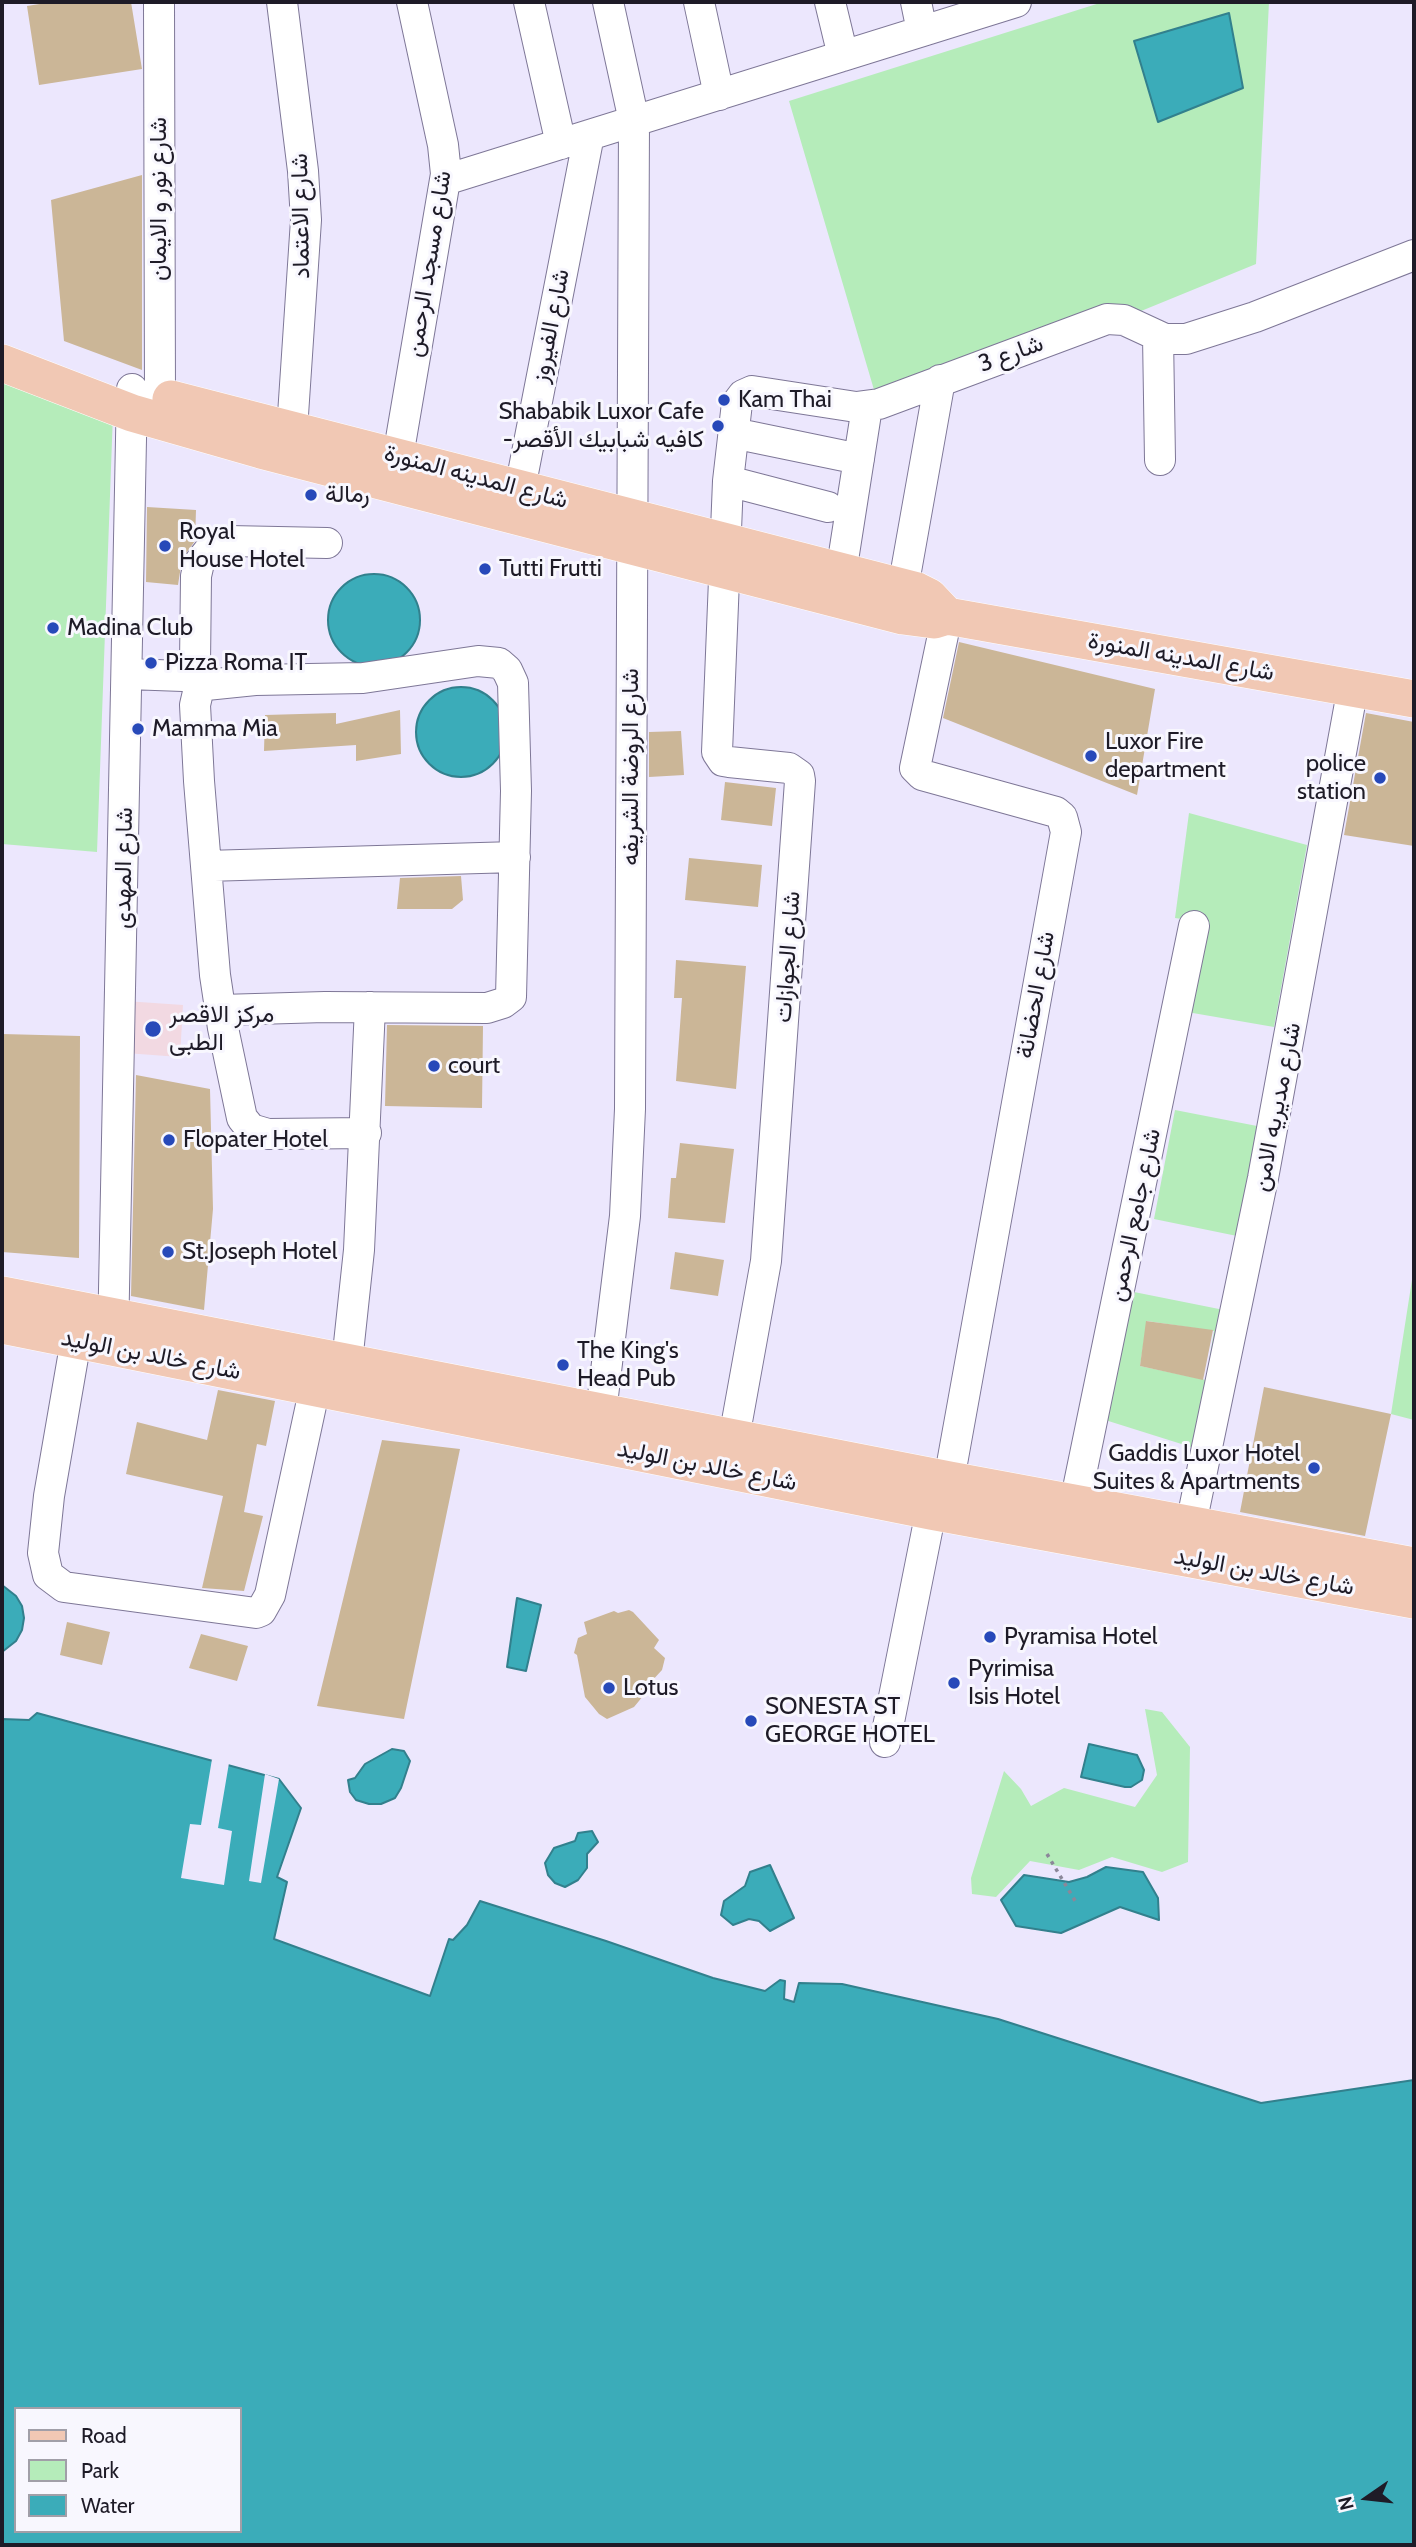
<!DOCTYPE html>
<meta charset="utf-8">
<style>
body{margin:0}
#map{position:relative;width:1416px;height:2547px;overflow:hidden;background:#ece7fd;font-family:Cabin,sans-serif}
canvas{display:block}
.frame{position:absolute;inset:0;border:4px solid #1e1b27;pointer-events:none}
.legend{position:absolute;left:14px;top:2407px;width:228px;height:126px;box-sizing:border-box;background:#f8f7fe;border:2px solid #a19fa8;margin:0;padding:9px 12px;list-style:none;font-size:21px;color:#1e1b27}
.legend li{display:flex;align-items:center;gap:14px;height:35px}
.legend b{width:35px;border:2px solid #a19fa8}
.north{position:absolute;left:1332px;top:2463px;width:70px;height:70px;-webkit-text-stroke:5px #f8f7fe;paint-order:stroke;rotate:256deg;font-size:19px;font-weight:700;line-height:28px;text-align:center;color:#1e1b27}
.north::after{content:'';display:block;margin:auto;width:24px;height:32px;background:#1e1b27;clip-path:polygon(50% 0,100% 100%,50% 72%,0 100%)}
</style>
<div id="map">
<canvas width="1416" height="2547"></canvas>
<div class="frame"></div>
<ul class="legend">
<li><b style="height:9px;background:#f1c8b4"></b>Road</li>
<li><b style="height:19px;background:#b5ecba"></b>Park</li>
<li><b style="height:19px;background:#3bacb9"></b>Water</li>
</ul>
<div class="north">N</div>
</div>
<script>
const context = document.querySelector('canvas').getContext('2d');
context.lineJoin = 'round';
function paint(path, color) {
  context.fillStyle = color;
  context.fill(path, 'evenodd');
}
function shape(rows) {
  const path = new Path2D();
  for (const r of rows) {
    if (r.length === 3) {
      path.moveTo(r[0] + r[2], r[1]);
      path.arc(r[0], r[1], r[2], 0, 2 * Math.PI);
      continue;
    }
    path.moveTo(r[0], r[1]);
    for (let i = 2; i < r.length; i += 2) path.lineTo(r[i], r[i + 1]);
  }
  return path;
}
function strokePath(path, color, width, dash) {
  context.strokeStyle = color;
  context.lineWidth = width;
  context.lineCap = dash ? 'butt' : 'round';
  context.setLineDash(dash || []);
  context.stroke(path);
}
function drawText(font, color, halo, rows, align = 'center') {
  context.font = font + ' Cabin,Vazirmatn,sans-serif';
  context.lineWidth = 6;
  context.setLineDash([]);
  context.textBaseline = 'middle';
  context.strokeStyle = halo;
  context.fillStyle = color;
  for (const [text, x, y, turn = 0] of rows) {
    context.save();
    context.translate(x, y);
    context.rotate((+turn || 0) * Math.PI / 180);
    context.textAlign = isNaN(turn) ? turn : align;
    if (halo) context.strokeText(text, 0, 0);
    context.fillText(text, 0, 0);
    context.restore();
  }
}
paint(shape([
 [125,1001,183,1005,180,1057,125,1053]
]), '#f2d9e2');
paint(shape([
 [1103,2,1269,2,1256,264,882,417,789,101],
 [2,378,113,413,97,852,2,844],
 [1189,813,1307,845,1274,1027,1187,1012,1202,922,1175,918],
 [1175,1110,1257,1126,1237,1236,1154,1219],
 [1414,1267,1414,1420,1391,1414],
 [1129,1291,1224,1310,1191,1447,1102,1419],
 [1147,1321,1214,1331,1206,1380,1140,1366],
 [1145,1709,1162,1712,1190,1747,1188,1862,1162,1872,1112,1857,1079,1870,1030,1861,996,1897,972,1894,971,1878,1004,1771,1021,1789,1031,1806,1064,1788,1135,1807,1157,1775]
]), '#b5ecba');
const water = shape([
 [1229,13,1243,88,1158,122,1134,41,1229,13],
 [374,620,46],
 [461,732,45],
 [2,1585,16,1596,22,1606,24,1618,22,1630,16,1641,2,1652,2,1585],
 [517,1598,541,1605,526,1671,507,1667,517,1598],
 [37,1713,279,1779,301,1808,277,1877,287,1882,274,1939,430,1996,449,1939,453,1940,467,1925,480,1901,606,1941,713,1978,765,1991,780,1980,785,1981,784,1999,794,2002,799,1983,842,1984,998,2019,1261,2103,1414,2080,1414,2545,2,2545,2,1719,29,1720,37,1713],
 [16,2409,240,2409,240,2531,16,2531,16,2409],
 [1089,1744,1137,1755,1144,1770,1142,1780,1131,1787,1125,1787,1081,1777,1089,1744],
 [392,1749,404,1751,410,1761,401,1788,395,1798,381,1804,369,1804,356,1800,350,1792,348,1780,355,1778,365,1764,392,1749],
 [592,1831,598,1842,587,1854,587,1868,578,1880,565,1887,555,1883,548,1875,545,1863,554,1848,575,1841,578,1833,592,1831],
 [770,1865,794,1918,770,1931,759,1921,749,1919,733,1925,721,1915,724,1901,745,1886,750,1872,770,1865],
 [1106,1867,1143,1872,1158,1898,1159,1920,1120,1907,1061,1933,1016,1926,1001,1900,1024,1875,1069,1882,1087,1877,1106,1867]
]);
paint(water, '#3bacb9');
strokePath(water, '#32808d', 2);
paint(shape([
 [212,1759,229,1763,218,1828,232,1831,224,1885,181,1878,190,1824,201,1825],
 [265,1774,279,1779,261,1883,249,1881]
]), '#ece7fd');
paint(shape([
 [52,2,131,2,142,69,39,85,27,6],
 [142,175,142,370,64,341,51,200],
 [147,507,196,510,195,541,182,559,178,585,146,582],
 [959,642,1155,689,1137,795,943,718],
 [400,710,401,754,356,761,356,745,264,751,265,715,336,713,336,724],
 [1366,713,1414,722,1414,846,1344,835],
 [681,731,684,775,649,777,649,732],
 [725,782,776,788,772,826,721,820],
 [689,858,762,865,758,907,685,900],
 [461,876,463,900,452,909,397,909,400,878],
 [676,960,746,966,736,1089,676,1081,682,998,674,998],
 [387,1025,483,1026,482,1108,385,1106],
 [2,1034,80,1036,79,1258,2,1252],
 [136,1075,210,1089,213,1209,204,1310,131,1296],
 [680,1143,734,1149,725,1223,668,1218,671,1178,676,1178],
 [675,1252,724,1260,718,1296,670,1289],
 [1146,1321,1213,1330,1203,1380,1140,1366],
 [1264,1387,1391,1414,1365,1536,1240,1512],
 [218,1390,275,1401,266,1446,257,1444,244,1512,263,1516,244,1591,202,1588,223,1496,126,1474,137,1422,207,1440],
 [382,1440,460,1449,404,1719,317,1706],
 [629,1610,633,1612,659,1640,654,1648,665,1658,662,1670,650,1683,648,1690,634,1707,607,1719,599,1714,585,1697,577,1655,574,1653,578,1638,587,1634,584,1622,614,1611,618,1613],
 [67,1622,110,1632,102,1665,60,1655],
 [201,1634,248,1646,237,1681,189,1668]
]), '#cbb697');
const minor = shape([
 [159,2,160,396],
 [282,2,303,171,306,220,292,430],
 [529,2,561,144],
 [699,2,719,95],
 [830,2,843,56],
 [916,2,922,31],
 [445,180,1016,2],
 [1158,336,1160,460],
 [733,433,859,459],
 [394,480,446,174,443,145,412,2],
 [728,481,828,507],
 [516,509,589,135],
 [841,573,867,407],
 [903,588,940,380],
 [947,616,915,768,922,775,1056,812,1062,817,1066,832,949,1480],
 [128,674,183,676,193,669,195,664,196,576,199,563,207,553,217,545,229,541,327,543],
 [206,866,515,857],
 [221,1010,325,1007,487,1008,503,1003,511,997,516,791,513,683,507,670,499,663,478,661,363,678,255,680,206,685,198,692,195,705,199,781,215,975,223,1028,242,1118,251,1129,268,1134,366,1133],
 [113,1339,132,389],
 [76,1340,49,1496,43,1553,48,1575,64,1587,256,1613,261,1611,270,1595,315,1387],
 [347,1362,359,1250,370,1007],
 [601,1412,625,1216,630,1109,634,121,608,2],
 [734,1438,766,1261,800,781,799,775,789,768,729,762,723,761,717,752,728,481,737,403,743,395,752,391,856,407,879,404,1107,319,1124,320,1165,339,1186,339,1255,317,1414,255],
 [1075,1503,1194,926],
 [1191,1524,1263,1178,1353,687],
 [885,1742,931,1511]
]);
const major = shape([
 [2,363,132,413,261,450,903,616,934,620,947,616,1414,699],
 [171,399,917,591,929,597,947,616],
 [2,1295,949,1480,1414,1566],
 [2,1325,931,1511,1414,1600]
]);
strokePath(minor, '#7e7797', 32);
strokePath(major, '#fff', 38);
strokePath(shape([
 [1047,1854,1077,1904]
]), '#8b8799', 3.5, [3.5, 5]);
strokePath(minor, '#fff', 30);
strokePath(major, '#f1c8b4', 37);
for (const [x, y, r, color] of [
 [724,400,7,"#2749b9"],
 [718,426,7,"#2749b9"],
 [311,495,7,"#2749b9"],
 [165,546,7,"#2749b9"],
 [485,569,7,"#2749b9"],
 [53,628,7,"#2749b9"],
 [151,663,7,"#2749b9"],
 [138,729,7,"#2749b9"],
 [1091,756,7,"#2749b9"],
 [1380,778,7,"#2749b9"],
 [153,1029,9,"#2749b9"],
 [434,1066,7,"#2749b9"],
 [169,1140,7,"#2749b9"],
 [168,1252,7,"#2749b9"],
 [563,1365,7,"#2749b9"],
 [1314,1468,7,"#2749b9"],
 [990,1637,7,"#2749b9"],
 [954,1683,7,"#2749b9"],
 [609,1688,7,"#2749b9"],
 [751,1721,7,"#2749b9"]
]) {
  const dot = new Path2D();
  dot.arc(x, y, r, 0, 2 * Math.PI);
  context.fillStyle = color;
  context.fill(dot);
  strokePath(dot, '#f8f7fe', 2.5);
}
drawText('24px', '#1e1b27', '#f8f7fe', [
 ["شارع نور و الايمان",159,199,-90],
 ["شارع الاعتماد",301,216,-91],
 ["شارع مسجد الرحمن",429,264,-81],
 ["شارع الفيروز",551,326,-79],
 ["شارع 3",1011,354,-20],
 ["شارع المدينه المنورة",476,477,15],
 ["شارع المدينه المنورة",1181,657,10],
 ["شارع الروضة الشريفه",631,767,-90],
 ["شارع المهدى",124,868,-89],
 ["شارع الجوازات",788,957,-86],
 ["شارع الحضانة",1036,995,-80],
 ["شارع مديريه الامن",1277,1107,-79],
 ["شارع جامع الرحمن",1135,1215,-78],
 ["شارع خالد بن الوليد",151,1355,11],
 ["شارع خالد بن الوليد",707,1466,11],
 ["شارع خالد بن الوليد",1264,1572,10]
]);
drawText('24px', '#1e1b27', '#f8f7fe', [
 ["Kam Thai",738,400],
 ["Shababik Luxor Cafe",704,412,"right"],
 ["-كافيه شبابيك الأقصر",704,440,"right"],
 ["رمالة",325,495],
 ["Royal",179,532],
 ["House Hotel",179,560],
 ["Tutti Frutti",499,569],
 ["Madina Club",67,628],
 ["Pizza Roma IT",165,663],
 ["Mamma Mia",152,729],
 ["Luxor Fire",1105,742],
 ["department",1105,770],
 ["police",1366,764,"right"],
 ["station",1366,792,"right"],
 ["مركز الاقصر",169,1015],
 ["الطبى",169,1043],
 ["court",448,1066],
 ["Flopater Hotel",183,1140],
 ["St.Joseph Hotel",182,1252],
 ["The King's",577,1351],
 ["Head Pub",577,1379],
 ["Gaddis Luxor Hotel",1300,1454,"right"],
 ["Suites & Apartments",1300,1482,"right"],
 ["Pyramisa Hotel",1004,1637],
 ["Pyrimisa",968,1669],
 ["Isis Hotel",968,1697],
 ["Lotus",623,1688],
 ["SONESTA ST",765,1707],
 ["GEORGE HOTEL",765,1735]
], 'left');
</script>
